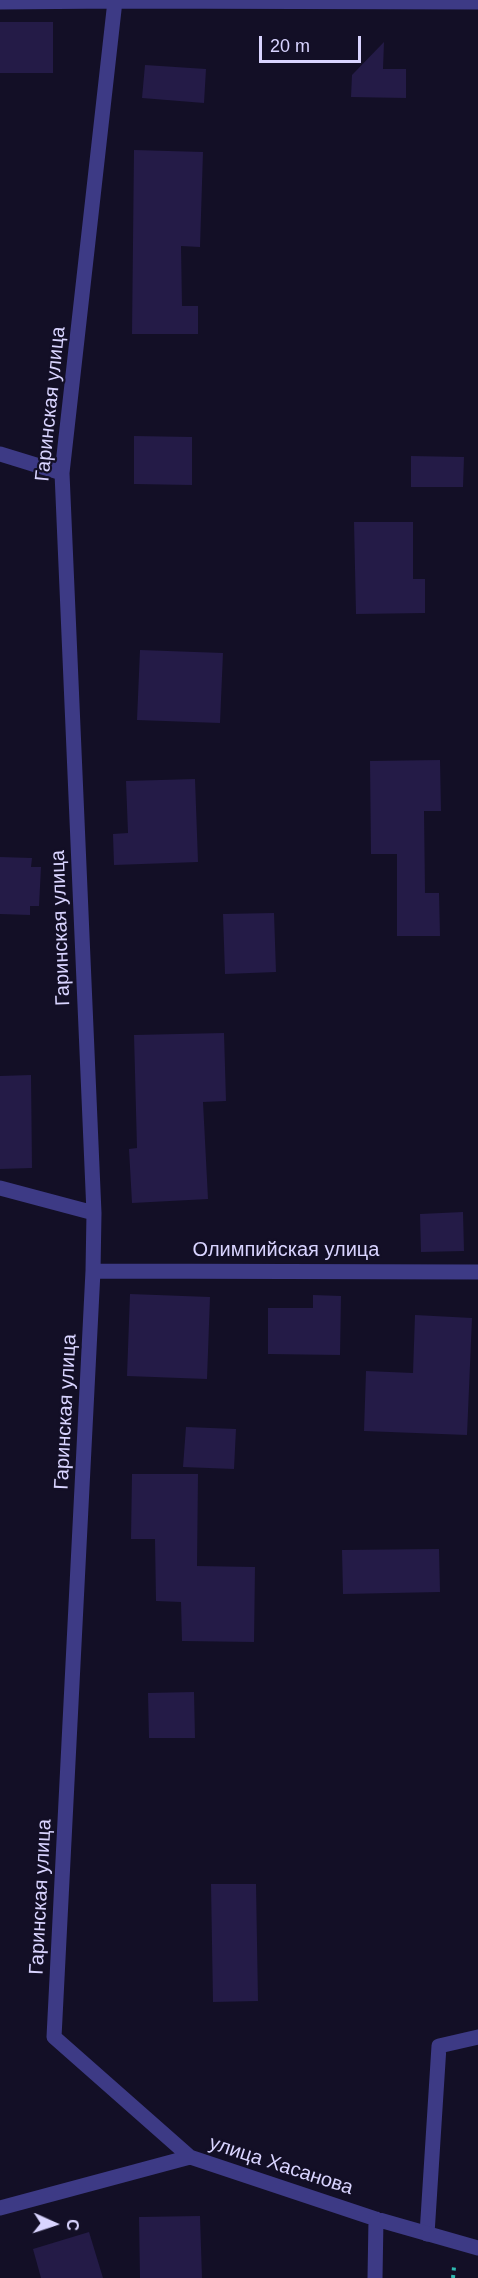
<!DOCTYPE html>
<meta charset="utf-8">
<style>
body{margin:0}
#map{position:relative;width:478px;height:2278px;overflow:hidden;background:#130f26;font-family:Arial,sans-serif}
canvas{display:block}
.north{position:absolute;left:24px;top:2194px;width:60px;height:60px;-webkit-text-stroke:4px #130f26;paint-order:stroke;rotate:93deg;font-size:16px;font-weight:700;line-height:24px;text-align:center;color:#d9d4ff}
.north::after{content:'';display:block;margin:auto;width:21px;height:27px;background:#d9d4ff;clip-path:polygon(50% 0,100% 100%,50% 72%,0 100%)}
.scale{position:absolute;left:259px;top:36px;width:102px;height:27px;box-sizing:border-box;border:3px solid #d9d4ff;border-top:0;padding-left:8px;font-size:18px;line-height:21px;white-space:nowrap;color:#d9d4ff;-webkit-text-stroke:4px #130f26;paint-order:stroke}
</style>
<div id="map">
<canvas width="478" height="2278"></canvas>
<div class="north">С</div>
<div class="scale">20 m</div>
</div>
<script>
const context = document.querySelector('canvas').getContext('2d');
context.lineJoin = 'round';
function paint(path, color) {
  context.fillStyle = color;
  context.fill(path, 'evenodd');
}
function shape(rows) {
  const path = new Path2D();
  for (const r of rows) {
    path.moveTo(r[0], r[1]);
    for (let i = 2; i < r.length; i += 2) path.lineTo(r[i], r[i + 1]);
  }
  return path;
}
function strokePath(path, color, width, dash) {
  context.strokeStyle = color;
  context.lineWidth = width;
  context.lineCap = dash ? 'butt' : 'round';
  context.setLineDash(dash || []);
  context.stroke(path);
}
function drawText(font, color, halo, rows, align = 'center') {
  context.font = font + ' Arial,sans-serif';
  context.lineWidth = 4.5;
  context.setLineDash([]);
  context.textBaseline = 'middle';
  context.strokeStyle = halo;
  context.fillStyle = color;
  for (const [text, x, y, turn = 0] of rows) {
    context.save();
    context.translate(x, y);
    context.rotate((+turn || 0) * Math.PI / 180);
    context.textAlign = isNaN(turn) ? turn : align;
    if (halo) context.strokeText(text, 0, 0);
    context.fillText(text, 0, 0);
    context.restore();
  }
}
paint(shape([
 [0,22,53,22,53,73,0,73],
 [384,42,383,69,406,69,406,98,351,97,352,75],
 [145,65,206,69,204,103,142,98],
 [134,150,203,152,200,247,181,246,182,306,198,306,198,334,132,334],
 [134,436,192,437,192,485,134,484],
 [411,456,464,457,463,487,411,487],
 [354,522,413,522,413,579,425,579,425,613,356,614],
 [140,650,223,653,220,723,137,720],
 [440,760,441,811,424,811,425,893,439,893,440,936,397,936,397,854,371,854,370,761],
 [195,779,198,862,114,865,113,834,128,833,126,781],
 [0,857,32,858,31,867,41,867,39,906,30,906,30,915,0,914],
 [274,913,276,972,225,974,223,914],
 [224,1033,226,1101,203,1102,208,1199,132,1203,129,1149,137,1148,134,1035],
 [31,1075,32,1168,0,1169,0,1076],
 [463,1212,464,1251,421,1252,420,1214],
 [130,1294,210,1297,207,1379,127,1376],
 [313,1295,341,1296,340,1355,268,1354,268,1308,313,1308],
 [415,1315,472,1318,467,1435,364,1431,366,1371,413,1373],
 [186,1427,236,1429,234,1469,183,1467],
 [132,1474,198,1474,197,1566,255,1567,254,1642,182,1641,181,1602,156,1601,155,1539,131,1539],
 [439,1549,440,1592,343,1594,342,1550],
 [194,1692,195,1738,149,1738,148,1693],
 [211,1884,256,1884,258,2001,213,2002],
 [200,2216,202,2278,140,2278,139,2217],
 [89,2232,103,2278,41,2278,33,2249]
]), '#241b47');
strokePath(shape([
 [453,2278,454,2267]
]), '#2fb8b0', 4, [3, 4.5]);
strokePath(shape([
 [427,2234,439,2046,478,2037]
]), '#3d3a85', 15);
strokePath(shape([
 [0,2,115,1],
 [0,454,62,473],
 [0,1188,94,1213],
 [93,1271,478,1272],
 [190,2157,54,2037,93,1271,94,1213,62,473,115,1,478,2],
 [0,2208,190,2157,376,2219,478,2248],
 [375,2278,376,2219]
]), '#3d3a85', 15);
drawText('20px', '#d9d4ff', '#130f26', [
 ["Гаринская улица",51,404,-84],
 ["Гаринская улица",61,928,-92],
 ["Олимпийская улица",286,1250],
 ["Гаринская улица",66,1412,-87],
 ["Гаринская улица",41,1897,-87],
 ["улица Хасанова",281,2166,18]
]);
</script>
